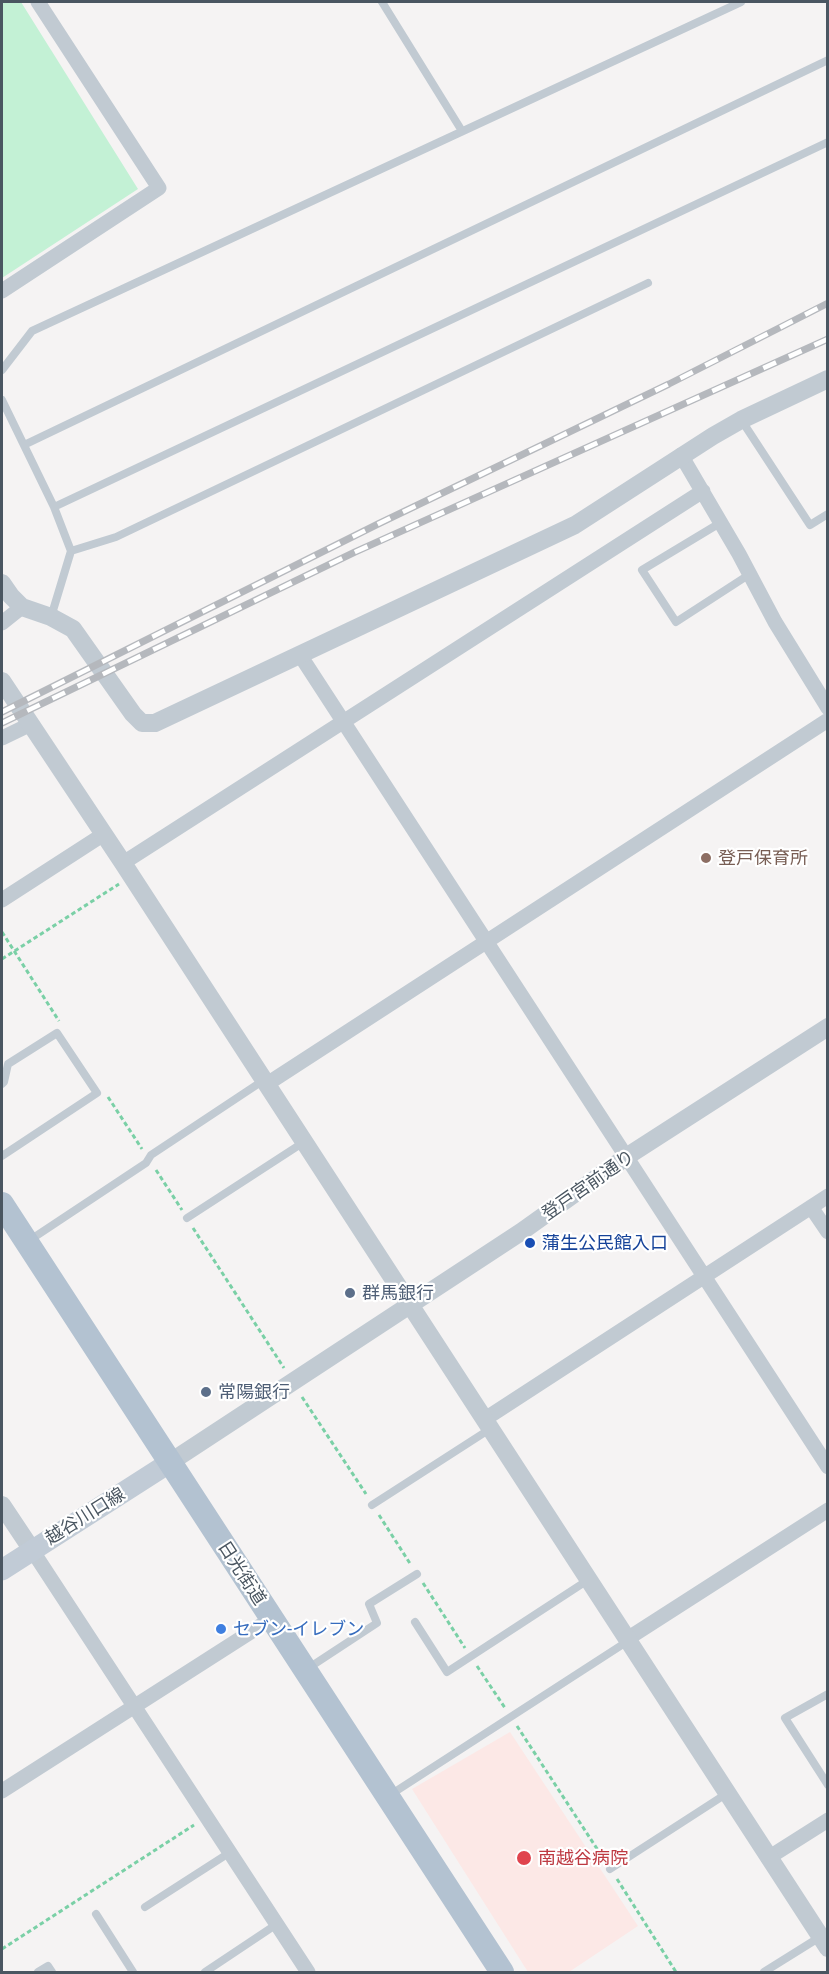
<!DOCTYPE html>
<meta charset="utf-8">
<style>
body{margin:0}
#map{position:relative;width:829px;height:1974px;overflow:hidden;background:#f5f3f3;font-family:Ubuntu,sans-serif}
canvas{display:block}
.frame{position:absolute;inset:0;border:3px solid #4a5661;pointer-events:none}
</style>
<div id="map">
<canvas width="829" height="1974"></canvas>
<div class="frame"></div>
</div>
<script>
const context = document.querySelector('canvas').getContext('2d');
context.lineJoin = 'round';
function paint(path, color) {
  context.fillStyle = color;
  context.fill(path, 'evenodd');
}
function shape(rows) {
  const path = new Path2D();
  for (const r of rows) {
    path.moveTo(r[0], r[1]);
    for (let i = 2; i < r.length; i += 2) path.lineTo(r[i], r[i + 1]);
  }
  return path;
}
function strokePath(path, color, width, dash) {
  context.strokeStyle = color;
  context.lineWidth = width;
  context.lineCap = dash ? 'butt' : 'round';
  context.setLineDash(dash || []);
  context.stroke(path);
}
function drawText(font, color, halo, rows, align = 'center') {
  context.font = font + ' Ubuntu,"Noto Sans JP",sans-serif';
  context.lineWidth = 4.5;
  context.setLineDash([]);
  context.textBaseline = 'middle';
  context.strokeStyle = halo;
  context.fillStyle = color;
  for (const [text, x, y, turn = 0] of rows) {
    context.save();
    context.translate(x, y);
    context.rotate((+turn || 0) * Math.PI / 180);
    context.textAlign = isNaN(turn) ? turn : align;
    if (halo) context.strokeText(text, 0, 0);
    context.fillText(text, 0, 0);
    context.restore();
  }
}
paint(shape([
 [510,1732,638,1926,569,1972,528,1972,412,1789]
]), '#fce8e6');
paint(shape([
 [2,2,21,2,138,189,2,278]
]), '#c3f1d5');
strokePath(shape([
 [2,932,59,1021],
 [2,959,119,884],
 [108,1097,142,1149],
 [156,1170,182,1210],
 [193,1228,284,1368],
 [302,1397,366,1494],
 [379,1515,411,1565],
 [423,1583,465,1648],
 [477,1666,505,1708],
 [517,1726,603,1858],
 [617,1879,676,1972],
 [2,1949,194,1825]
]), '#7ad0a6', 3, [4.5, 3]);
strokePath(shape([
 [382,2,462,131],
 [2,370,32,331,741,2],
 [2,400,54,507,71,551,51,617],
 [742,421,810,525,828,514],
 [24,445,828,60],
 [54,507,828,142],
 [720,523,642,570,676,622,750,574],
 [71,551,116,537,648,283],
 [2,1084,4,1082,8,1064,57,1033,97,1093,2,1156],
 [187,1218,304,1142],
 [30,1240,146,1163,151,1155,264,1080],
 [372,1505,490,1429],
 [415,1622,447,1672,588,1580],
 [307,1669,377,1623,369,1604,417,1574],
 [828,1694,785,1718,828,1785],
 [390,1795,628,1641],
 [610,1869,726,1794],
 [145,1907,229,1853],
 [96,1914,133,1972],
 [38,1972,48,1966,52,1972],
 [205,1972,277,1924],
 [764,1972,820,1937]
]), '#c1cad2', 8);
strokePath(shape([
 [2,291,159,188,38,2],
 [681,455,739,554,775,622,828,708],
 [2,623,22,607],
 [300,655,828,1467],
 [2,738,31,724],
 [123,863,703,491],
 [2,900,104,834],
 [267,1084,828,720],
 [811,1207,828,1232],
 [485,1419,828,1196],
 [32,1550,308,1972],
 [627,1639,828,1510],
 [2,1791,271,1619],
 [768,1858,828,1820]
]), '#c1cad2', 15);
strokePath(shape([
 [2,583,11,596,22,607,51,617,73,629,133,714,142,723,155,723,575,525,713,436,741,420,828,379],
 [2,681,123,863,828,1948],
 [169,1463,521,1232,626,1157,828,1027],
 [2,1505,32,1550]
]), '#c1cad2', 18);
strokePath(shape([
 [2,1570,169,1463]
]), '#c1cbd6', 21);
strokePath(shape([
 [2,1204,502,1972]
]), '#b3c2d1', 24);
const rail = shape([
 [2,712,378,524,669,384,828,303],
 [2,723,355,552,828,339]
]);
strokePath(rail, '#b5b8bd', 7);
strokePath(rail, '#fff', 4.5, [14]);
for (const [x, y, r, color] of [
 [706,858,6,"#8d6e63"],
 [530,1243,6,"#1a4fb4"],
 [350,1293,6,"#5c6f8a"],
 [206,1392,6,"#5c6f8a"],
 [221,1629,6,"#3f7fe0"],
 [524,1858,8,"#e0444e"]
]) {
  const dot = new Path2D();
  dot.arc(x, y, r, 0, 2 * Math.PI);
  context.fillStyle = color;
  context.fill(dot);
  strokePath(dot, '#fff', 2);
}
drawText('18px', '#785e54', '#fff', [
 ["登戸保育所",718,858]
], 'left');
drawText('18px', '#4a5661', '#fff', [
 ["登戸宮前通り",588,1185,-35],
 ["越谷川口線",85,1516,-32],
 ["日光街道",242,1573,57]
]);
drawText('18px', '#164399', '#fff', [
 ["蒲生公民館入口",542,1243]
], 'left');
drawText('18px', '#4e5e75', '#fff', [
 ["群馬銀行",362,1293],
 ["常陽銀行",218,1392]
], 'left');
drawText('18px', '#366cbe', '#fff', [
 ["セブン-イレブン",233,1629]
], 'left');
drawText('18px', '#be3a42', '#fff', [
 ["南越谷病院",538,1858]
], 'left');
</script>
